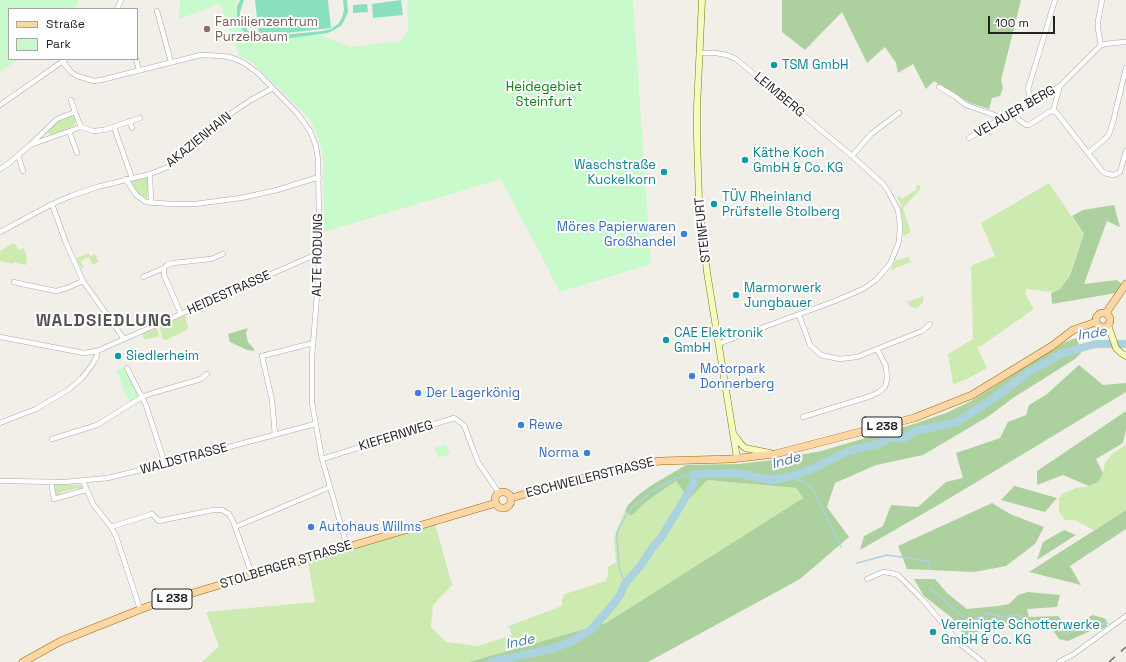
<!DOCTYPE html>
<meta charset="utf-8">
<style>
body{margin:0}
#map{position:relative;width:1126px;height:662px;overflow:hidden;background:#f2efe9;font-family:"Space Grotesk",sans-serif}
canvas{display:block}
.legend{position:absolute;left:8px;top:8px;width:130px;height:52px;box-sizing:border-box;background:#fff;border:1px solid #a7a7a7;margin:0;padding:5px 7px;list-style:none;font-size:12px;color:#222}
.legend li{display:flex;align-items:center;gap:8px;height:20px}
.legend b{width:20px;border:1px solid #a7a7a7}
.scale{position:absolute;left:988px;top:16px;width:67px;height:18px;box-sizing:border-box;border:2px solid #222;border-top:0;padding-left:5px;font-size:12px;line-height:14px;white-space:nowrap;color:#222;-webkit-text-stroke:3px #fff;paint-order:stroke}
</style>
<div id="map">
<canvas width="1126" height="662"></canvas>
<ul class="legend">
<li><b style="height:5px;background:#fcd6a4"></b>Straße</li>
<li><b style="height:11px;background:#c8facc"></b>Park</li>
</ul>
<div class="scale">100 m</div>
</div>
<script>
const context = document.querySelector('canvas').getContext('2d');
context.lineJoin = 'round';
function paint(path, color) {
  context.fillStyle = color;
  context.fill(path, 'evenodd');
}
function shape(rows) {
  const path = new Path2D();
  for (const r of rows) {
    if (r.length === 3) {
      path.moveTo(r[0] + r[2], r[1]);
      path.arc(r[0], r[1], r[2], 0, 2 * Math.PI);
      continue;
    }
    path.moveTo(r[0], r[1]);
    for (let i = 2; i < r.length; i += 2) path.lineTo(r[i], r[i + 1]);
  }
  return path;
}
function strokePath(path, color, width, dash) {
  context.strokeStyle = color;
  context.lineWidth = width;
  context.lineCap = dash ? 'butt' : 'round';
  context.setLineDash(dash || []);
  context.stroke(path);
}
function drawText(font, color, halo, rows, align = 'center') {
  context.font = font + ' "Space Grotesk",sans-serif';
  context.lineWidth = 4;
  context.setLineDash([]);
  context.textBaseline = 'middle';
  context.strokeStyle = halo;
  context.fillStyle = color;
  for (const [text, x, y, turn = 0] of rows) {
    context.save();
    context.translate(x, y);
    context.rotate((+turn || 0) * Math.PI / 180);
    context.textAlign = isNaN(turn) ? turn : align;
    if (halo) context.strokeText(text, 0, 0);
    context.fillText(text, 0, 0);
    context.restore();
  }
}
paint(shape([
 [70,115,73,116,76,120,75,124,70,129,51,135,48,133,47,130,55,122],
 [144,176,148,178,149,197,146,198,137,192,131,182,133,179],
 [1049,183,1084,235,1069,275,1060,289,1051,292,1027,289,1025,294,1034,309,981,346,977,347,987,368,965,380,953,384,948,354,973,339,971,268,973,265,995,256,981,223],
 [917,185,919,185,921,188,915,195,903,208,911,232,903,236,903,221,900,207,902,206,897,198,900,196,902,199,917,189,916,186],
 [14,243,19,250,24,248,27,256,26,265,13,262,13,264,0,261,0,251],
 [89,253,90,256,95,254,99,262,92,265,89,257,84,259,84,260,81,261,84,269,81,268,76,258],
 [909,257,911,262,893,269,894,272,891,269,895,261],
 [923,296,923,303,917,308,910,307,907,302],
 [185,315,188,327,187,330,166,340,163,339,159,327],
 [157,328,159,334,158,337,146,339,144,339,142,334],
 [1126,445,1126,510,1094,530,1075,520,1065,520,1059,512,1059,499,1062,494,1076,488,1089,486,1103,473,1105,463,1113,453],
 [707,480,796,488,803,498,606,623,469,662,202,662,219,646,206,612,315,602,308,562,435,524,452,585,433,605,431,627,446,642,478,646,512,635,509,626,562,606,562,600,565,594,605,581,608,575,608,567,616,562,614,539,618,526,625,511,631,516,647,501,676,481,684,492],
 [55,485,82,485,83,488,82,490,78,491,78,488,61,492,60,496,57,497,54,494]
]), '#cdebb0');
paint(shape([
 [782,0,1021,0,1001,80,1003,88,1000,96,992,98,989,109,970,103,934,81,926,89,913,64,898,73,896,63,885,47,867,63,842,12,805,50,782,32],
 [1114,205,1120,227,1107,221,1084,284,1117,280,1122,284,1116,293,1052,304,1051,293,1060,289,1070,275,1084,234,1072,216,1083,210],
 [248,328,246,333,248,342,254,349,254,351,247,350,230,342,228,334],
 [1077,338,1081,353,1075,359,1013,398,989,416,923,455,876,465,835,483,827,507,849,537,800,579,648,662,469,662,606,623,803,498,796,488,707,480,691,497,684,492,676,481,647,501,631,516,625,511,628,505,637,496,652,485,686,465,738,464,774,460,821,451,914,424,946,413,971,401,1065,342],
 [1079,365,1103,385,1126,383,1126,392,945,501,860,550,864,536,883,526,891,505,918,507,946,482,963,478,956,453,1000,438,1008,422,1026,415,1029,405,1047,394],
 [1126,411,1126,429,1123,443,1096,459,1103,473,1098,482,1089,486,1063,475,1037,485,1037,471],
 [1015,485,1015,486,1057,498,1045,512,1001,500],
 [992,503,1010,514,1044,527,1035,544,1006,566,974,572,907,569,898,546],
 [1126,510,1126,529,1070,566,1081,585,1029,572],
 [1064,530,1076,535,1037,560,1043,542],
 [914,579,935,579,947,593,967,609,998,606,1009,604,1018,595,1028,592,1060,595,1057,607,1027,609,1029,617,1058,616,1063,622,1071,626,1093,615,1106,619,1107,626,1102,629,1097,628,1068,641,1059,639,1050,626,1030,630,994,620,984,624,967,645,959,638,962,630,952,618,924,596]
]), '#add19e');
paint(shape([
 [0,0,79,0,74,9,9,9,9,59,19,59,0,72],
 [180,0,236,0,237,18,239,25,243,31,256,39,318,34,350,47,401,41,408,30,407,0,633,0,651,264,560,292,501,179,324,232,323,158,321,148,316,132,309,118,254,64,239,55,220,4,179,19],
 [125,367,140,396,130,402,125,394,117,370],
 [446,444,450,454,438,458,435,448]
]), '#c8facc');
paint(shape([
 [240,0,244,0,240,12,242,23,250,33,261,37,323,31,331,29,338,24,342,18,344,10,343,0,347,0,348,12,344,21,341,26,328,33,268,41,259,40,249,37,240,27,237,15,237,6],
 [255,0,328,0,331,28,259,36],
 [401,0,403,15,373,18,372,4],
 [367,4,368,12,353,13,353,5]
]), '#88e0be');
strokePath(shape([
 [1123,343,1126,341],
 [792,476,808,485,815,493,841,547],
 [857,563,887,555,927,561,929,563,929,569],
 [625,584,619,567,617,539,617,533,625,517,632,507,653,491,676,478,694,474],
 [930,588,969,622,989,613,1000,617,1018,615,1026,621,1031,623,1051,621,1058,625,1061,631,1068,634,1097,621,1103,624,1108,623]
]), '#aad3df', 1.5);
strokePath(shape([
 [491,662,551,649,568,643,590,631,611,607,620,595,625,584,641,565,653,547,661,538,693,485,694,474,736,473,771,480,792,476,814,468,848,451,878,444,891,437,902,439,915,431,957,422,988,402,1029,372,1063,353,1096,344,1126,344]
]), '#aad3df', 8);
const street = shape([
 [117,9,121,0],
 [157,11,171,62],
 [1101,45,1098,29,1098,21,1102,0],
 [699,53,716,53,727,55,736,59,852,156,883,184,888,191,898,210,900,225,899,242,890,264,876,280,863,289,835,301,718,344],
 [136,59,139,70],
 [63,62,71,72,77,76,94,81,101,80,201,55,223,56,233,58,244,63,258,73,297,113,310,131,316,146,318,159,319,221,319,271,312,356,312,403,322,459,347,546],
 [939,87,956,97,966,105,1003,118],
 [71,100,75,112],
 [1031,102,1028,89,1055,0],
 [0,105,66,59],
 [1016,110,1018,119,1026,125,1029,125,1049,112,1053,111,1056,112,1102,171,1107,174,1114,175,1120,172,1126,151],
 [1053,111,1060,86],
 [75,112,81,127,30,145,57,119,75,112],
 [130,121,132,128],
 [81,127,93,131,104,130,140,118],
 [114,127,132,178],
 [69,131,77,153],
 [969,138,1019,108,1060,86,1101,45,1112,43,1126,42],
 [1088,153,1105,139,1109,134,1113,122,1126,68],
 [18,155,23,171],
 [852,156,871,134,899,113],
 [0,169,8,164,30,145],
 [150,174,151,203],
 [126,179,136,195,146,202,170,204,195,204,241,198,277,190,319,177],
 [52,204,66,243,83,281,124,339],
 [0,232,52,204,71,196,97,187,150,174,168,167,218,122,251,100,273,88],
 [143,277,164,268],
 [14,282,22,284,56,291,67,288,83,281],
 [181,314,164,275,164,268,167,265,173,263,211,259,223,254],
 [799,315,810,345,821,355,839,359,857,357,922,331,930,324],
 [0,337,84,353,97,351,319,253],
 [127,368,146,405,165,464],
 [803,417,871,396,879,392,885,387,887,379,886,366,877,349],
 [0,423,36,409,68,390,82,378,92,365,97,356,97,351],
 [275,435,272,400,262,356,313,343],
 [52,439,97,425,142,397,153,393,201,379,207,374],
 [322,459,454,418,464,425,478,462,499,493],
 [0,481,65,482,108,478,165,464,315,424],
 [83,481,93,504,111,527,116,536,140,609],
 [51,482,54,499,86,490],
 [111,527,152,514,159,521,213,510,222,510,229,514,233,521,252,575],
 [235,527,330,487],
 [867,579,883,572,891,573,898,575,922,599,960,644,983,662],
 [1059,662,1074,654,1126,616]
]);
const secondary = shape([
 [702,0,697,107,697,138,699,200,707,272,737,458],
 [1108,325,1116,348,1121,353,1126,356],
 [735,436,741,444,745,448,770,453]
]);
const primary = shape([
 [1106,313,1126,284],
 [1103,320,7],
 [503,500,8],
 [511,498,623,467,660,461,731,459,775,454,914,418,972,395,1052,346,1073,330,1096,322],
 [23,662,61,641,149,606,496,503]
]);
strokePath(street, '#a9a9a9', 5.5);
strokePath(secondary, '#707d05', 7);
strokePath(primary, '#a06b00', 8);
strokePath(street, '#fff', 4.5);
strokePath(secondary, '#f7fabf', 6);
strokePath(primary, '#fcd6a4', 7);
strokePath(shape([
 [1109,662,1126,647]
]), '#707070', 1.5, [8, 8]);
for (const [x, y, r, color] of [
 [207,29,4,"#8d6e63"],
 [774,65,4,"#0f9aa8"],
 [745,160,4,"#0f9aa8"],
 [664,172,4,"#0f9aa8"],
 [714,204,4,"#0f9aa8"],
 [684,234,4,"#3f7fe0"],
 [736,295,4,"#0f9aa8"],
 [666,340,4,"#0f9aa8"],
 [118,356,4,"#0f9aa8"],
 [692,376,4,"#3f7fe0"],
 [418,393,4,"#3f7fe0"],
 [521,425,4,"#3f7fe0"],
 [587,453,4,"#3f7fe0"],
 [311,527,4,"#3f7fe0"],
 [933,632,4,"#0f9aa8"]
]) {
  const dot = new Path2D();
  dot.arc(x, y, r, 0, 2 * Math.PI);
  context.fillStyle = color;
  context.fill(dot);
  strokePath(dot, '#fff', 1.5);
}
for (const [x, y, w] of [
 [882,427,40],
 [172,599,40]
]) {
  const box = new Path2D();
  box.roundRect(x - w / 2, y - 10, w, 20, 3);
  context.fillStyle = '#fff';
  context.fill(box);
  strokePath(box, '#222', 1);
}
drawText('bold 12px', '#222', null, [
 ["L 238",882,427],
 ["L 238",172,599]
]);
drawText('13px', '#785e54', '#fff', [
 ["Familienzentrum",215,22],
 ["Purzelbaum",215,37]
], 'left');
drawText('13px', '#0d838f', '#fff', [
 ["TSM GmbH",782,65],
 ["Käthe Koch",753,153],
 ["GmbH & Co. KG",753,168],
 ["Waschstraße",656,165,"right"],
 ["Kuckelkorn",656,180,"right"],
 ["TÜV Rheinland",722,197],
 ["Prüfstelle Stolberg",722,212],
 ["Marmorwerk",744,288],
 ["Jungbauer",744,303],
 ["CAE Elektronik",674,333],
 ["GmbH",674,348],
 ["Siedlerheim",126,356],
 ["Vereinigte Schotterwerke",941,625],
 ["GmbH & Co. KG",941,640]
], 'left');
drawText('13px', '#0c8416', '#fff', [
 ["Heidegebiet",544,87],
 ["Steinfurt",544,102]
]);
drawText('13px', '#222', '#fff', [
 ["LEIMBERG",779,95,40],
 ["VELAUER BERG",1015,112,-30],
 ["AKAZIENHAIN",199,140,-39],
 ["STEINFURT",703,230,-96],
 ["ALTE RODUNG",318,255,-89],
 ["HEIDESTRASSE",229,293,-24],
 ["KIEFERNWEG",396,436,-17],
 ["WALDSTRASSE",184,459,-15],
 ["ESCHWEILERSTRASSE",590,478,-14],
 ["STOLBERGER STRASSE",286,565,-17]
]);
drawText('13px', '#366cbe', '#fff', [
 ["Möres Papierwaren",676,227,"right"],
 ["Großhandel",676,242,"right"],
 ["Motorpark",700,369],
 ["Donnerberg",700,384],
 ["Der Lagerkönig",426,393],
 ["Rewe",529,425],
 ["Norma",579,453,"right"],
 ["Autohaus Willms",319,527]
], 'left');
drawText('italic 14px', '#4a7aab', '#fff', [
 ["Inde",1092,334,-9],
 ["Inde",786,461,-16],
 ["Inde",520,642,-12]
]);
context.letterSpacing = '1px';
drawText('bold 17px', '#555', '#fff', [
 ["WALDSIEDLUNG",104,321]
]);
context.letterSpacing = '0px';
</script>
